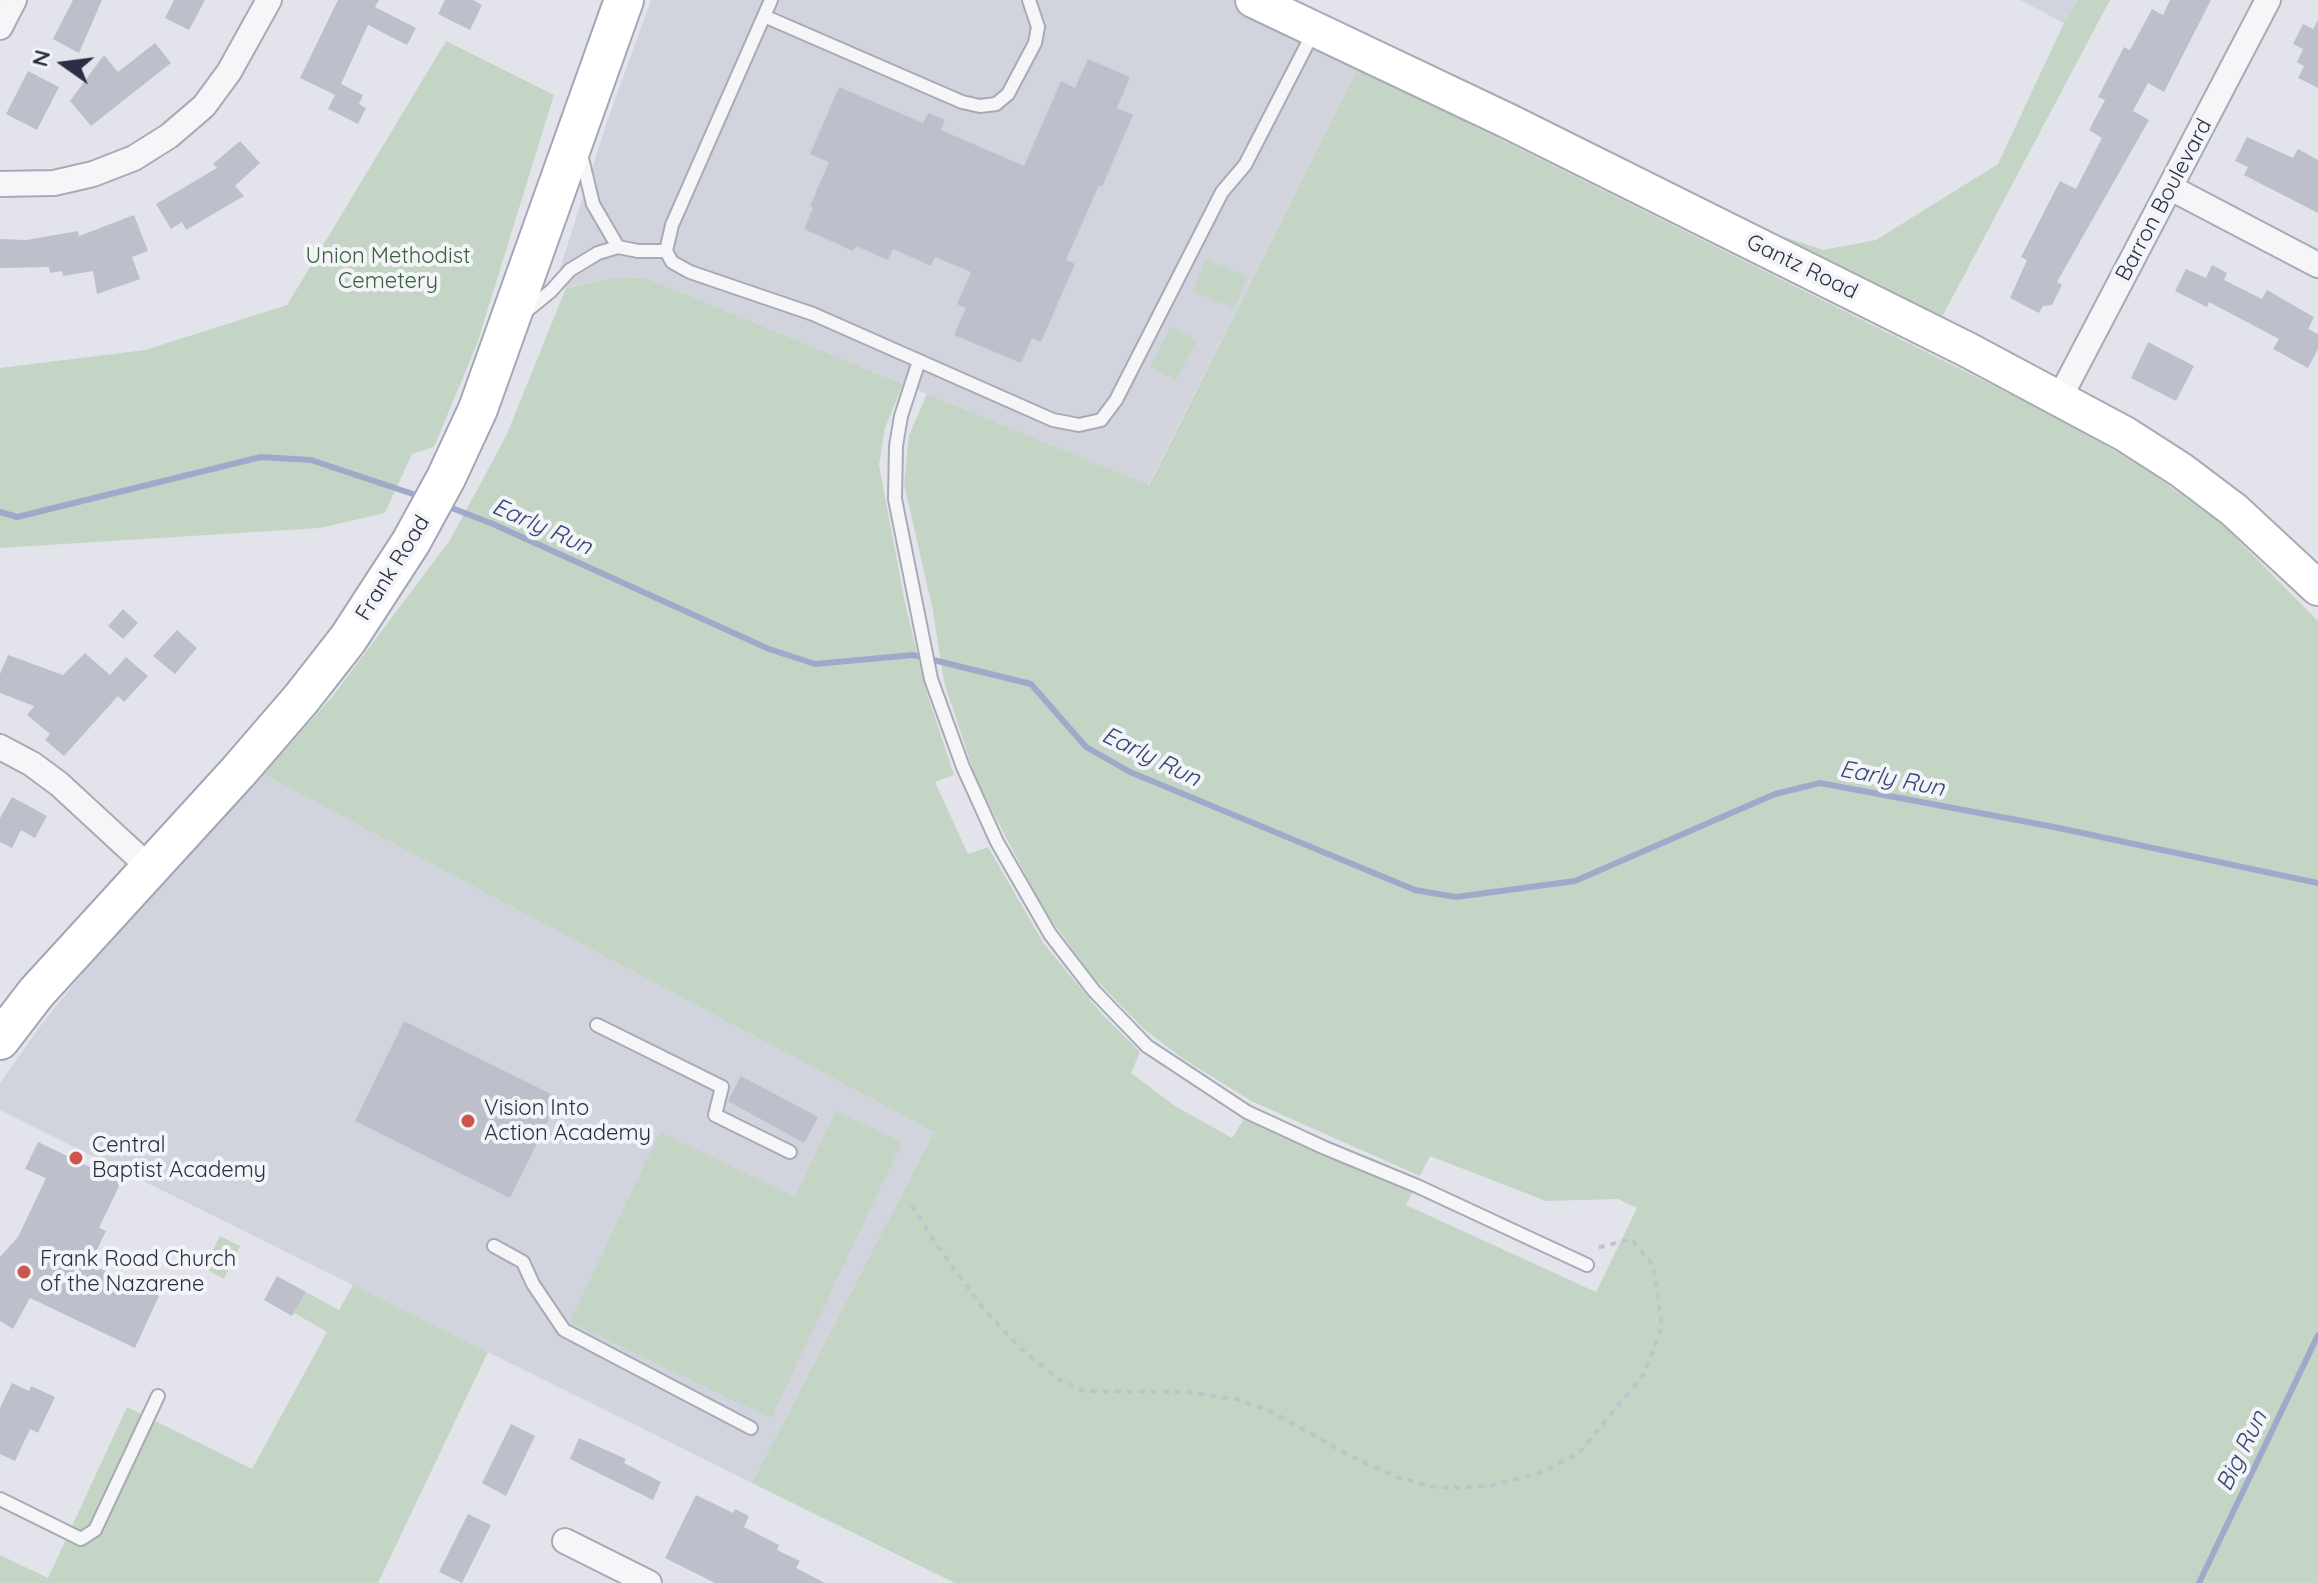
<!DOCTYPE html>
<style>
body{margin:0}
#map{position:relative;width:2318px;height:1583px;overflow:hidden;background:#e3e4eb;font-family:Quicksand,sans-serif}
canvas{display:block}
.north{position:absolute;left:24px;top:24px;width:80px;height:80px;-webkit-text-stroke:6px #f3f4f8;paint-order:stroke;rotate:284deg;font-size:22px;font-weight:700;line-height:32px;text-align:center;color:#2b2e43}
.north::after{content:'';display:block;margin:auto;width:28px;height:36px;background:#2b2e43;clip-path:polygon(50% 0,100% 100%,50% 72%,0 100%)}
</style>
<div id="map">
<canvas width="2318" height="1583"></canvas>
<div class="north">N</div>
</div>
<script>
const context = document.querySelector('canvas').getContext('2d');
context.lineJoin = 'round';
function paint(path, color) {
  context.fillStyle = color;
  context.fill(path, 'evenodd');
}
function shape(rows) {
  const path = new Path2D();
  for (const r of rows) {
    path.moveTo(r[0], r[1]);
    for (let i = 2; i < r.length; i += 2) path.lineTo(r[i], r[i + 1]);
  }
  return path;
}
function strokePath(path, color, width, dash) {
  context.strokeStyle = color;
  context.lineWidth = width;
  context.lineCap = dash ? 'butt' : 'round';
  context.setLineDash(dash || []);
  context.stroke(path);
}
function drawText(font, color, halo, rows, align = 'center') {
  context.font = font + ' Quicksand,sans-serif';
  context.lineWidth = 8;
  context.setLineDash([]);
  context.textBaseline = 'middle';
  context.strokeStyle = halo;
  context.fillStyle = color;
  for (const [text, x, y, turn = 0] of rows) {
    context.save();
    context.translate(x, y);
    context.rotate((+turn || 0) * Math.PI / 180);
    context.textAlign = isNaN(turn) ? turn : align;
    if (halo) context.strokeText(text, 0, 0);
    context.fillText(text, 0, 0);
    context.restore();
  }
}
paint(shape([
 [651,0,1245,0,1241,12,1358,68,1148,485,646,278,617,277,553,290,607,122],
 [2020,0,2078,0,2064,23],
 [263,774,934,1132,752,1483,0,1110,0,1083,41,1025,123,923]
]), '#d1d3dd');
paint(shape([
 [2078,0,2110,0,1942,317,1779,235,1823,250,1876,240,1998,164,2064,23],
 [446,41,554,95,477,344,434,447,412,454,385,513,320,528,0,548,0,368,145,350,287,305],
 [1358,68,2072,425,2150,472,2225,527,2318,621,2318,1583,955,1583,752,1483,934,1132,263,774,332,697,450,540,506,436,566,288,617,277,646,278,903,384,885,428,879,465,905,603,926,690,954,775,935,782,968,854,988,847,1044,944,1101,1013,1140,1052,1131,1073,1175,1106,1232,1138,1244,1119,1412,1193,1406,1205,1596,1292,1637,1208,1618,1199,1546,1201,1430,1156,1420,1176,1251,1101,1182,1058,1144,1029,1093,977,1044,910,977,782,944,682,933,611,904,484,909,435,927,394,1149,485],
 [1206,259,1247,277,1234,309,1193,291],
 [1171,327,1197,340,1176,380,1150,367],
 [836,1111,902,1142,771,1418,570,1322,660,1132,795,1197],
 [220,1236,240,1246,224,1279,204,1268],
 [353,1285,488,1352,378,1583,0,1583,0,1555,48,1578,127,1407,252,1469,327,1332,294,1313,306,1292,339,1310]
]), '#c5d5c5');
strokePath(shape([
 [444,505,493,524,769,649,815,664,913,655,1031,684,1086,747,1130,772,1415,890,1456,897,1575,881,1775,794,1820,783,2054,827,2318,883],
 [0,512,17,517,261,457,311,460,422,497],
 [2199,1583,2318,1335]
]), '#9faaca', 6);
paint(shape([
 [73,0,102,0,79,53,53,39],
 [174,0,205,0,189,30,165,18],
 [338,0,379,0,375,7,416,28,407,45,368,25,341,84,363,95,359,104,366,108,358,124,328,109,335,95,300,78],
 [445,0,473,0,482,5,470,30,438,14],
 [2170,0,2211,0,2164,92,2148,83,2133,111,2149,120,2057,282,2062,285,2052,305,2043,306,2039,313,2010,298,2027,260,2021,257,2060,181,2076,189,2102,138,2089,130,2105,100,2098,97,2124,47,2130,50,2152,9,2163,15],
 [2318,20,2318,88,2298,78,2304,66,2297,62,2303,49,2293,44,2303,24,2313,29],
 [155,43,171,63,91,126,70,101,104,55,118,72],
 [1088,59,1130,77,1117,108,1133,115,1102,187,1099,185,1066,260,1075,264,1041,342,1032,338,1021,363,954,335,966,308,957,304,971,272,935,257,931,266,893,249,888,260,856,246,853,251,804,229,813,208,810,206,829,162,810,154,839,87,923,123,928,113,945,120,941,130,1024,166,1061,81,1075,88],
 [28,71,59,87,37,130,6,114],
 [2247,137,2293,158,2298,149,2318,160,2318,213,2244,175,2248,167,2235,161],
 [240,141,260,163,235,186,244,196,186,230,182,222,171,229,156,204,217,168,213,164],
 [134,215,148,251,132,257,140,279,97,294,93,271,63,276,62,271,50,273,49,267,0,268,0,239,26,240,78,231,79,236],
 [2212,265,2227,273,2224,280,2262,299,2267,290,2314,317,2308,329,2318,334,2318,349,2308,368,2273,349,2279,339,2209,302,2207,307,2175,291,2186,269,2206,278],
 [2148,342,2194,366,2176,401,2131,378],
 [123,609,138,623,123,639,108,626],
 [177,630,197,648,175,674,153,656],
 [85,653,110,675,126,657,148,676,124,702,118,696,64,756,45,740,50,734,27,715,34,706,0,693,0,674,8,655,63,675],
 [12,797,47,816,35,838,21,830,12,848,0,842,0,818],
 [404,1021,559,1098,510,1198,355,1121],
 [741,1076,818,1117,804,1143,728,1101],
 [38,1142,121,1182,99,1228,106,1231,90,1264,159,1296,135,1348,30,1298,13,1329,0,1321,0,1257,18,1237,46,1178,25,1169],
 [277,1276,306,1292,292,1316,264,1300],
 [12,1383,29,1391,31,1386,55,1397,38,1433,30,1429,15,1461,0,1454,0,1408],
 [511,1424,535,1436,506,1496,482,1483],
 [579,1438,626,1459,624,1463,661,1482,653,1500,570,1459],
 [696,1495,733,1513,735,1509,749,1516,744,1527,779,1545,777,1550,800,1561,796,1568,825,1583,715,1583,665,1558],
 [468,1514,491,1525,462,1583,439,1572]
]), '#bdbfcb');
const service = shape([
 [771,0,672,225,666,251,672,262,690,272,813,314,1053,420,1079,425,1101,420,1116,400,1222,192,1245,165,1313,33],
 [764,16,962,102,980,106,996,104,1008,94,1035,43,1038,27,1029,0],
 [581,154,593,204,618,247],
 [524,313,551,291,570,270,598,253,618,247,638,251,666,251],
 [919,361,901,416,896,446,895,499,931,679,963,767,997,842,1050,934,1094,991,1147,1046,1247,1112,1325,1148,1417,1186,1587,1265],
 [597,1025,722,1087,715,1115,790,1152],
 [494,1246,523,1262,533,1284,564,1330,751,1428],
 [0,1499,81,1539,95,1530,158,1396]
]);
const minor = shape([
 [0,27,14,0],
 [0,184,54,183,93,174,134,158,169,136,204,106,229,72,269,0],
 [2171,188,2318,265],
 [2059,399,2268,0],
 [0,747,32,764,59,784,150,868],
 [565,1541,649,1583]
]);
const secondary = shape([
 [1253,0,1510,122,1968,350,2125,434,2181,470,2234,510,2318,588]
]);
const primary = shape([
 [0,1040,36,993,238,772,301,699,348,639,411,542,446,478,478,409,624,0]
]);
strokePath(service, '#a8aab5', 16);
strokePath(minor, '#a8aab5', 28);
strokePath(secondary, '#a8aab5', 38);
strokePath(primary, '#a3a6b6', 42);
strokePath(shape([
 [912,1205,936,1244,982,1307,1022,1350,1060,1380,1083,1391,1188,1392,1240,1400,1272,1412,1347,1454,1396,1477,1439,1488,1490,1486,1540,1473,1578,1454,1644,1374,1662,1327,1653,1265,1631,1239,1593,1249]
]), '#c1c2ca', 4, [6, 6]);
strokePath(service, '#f6f6f9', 12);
strokePath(minor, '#f6f6f9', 24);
strokePath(secondary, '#fff', 34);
strokePath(primary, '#fff', 38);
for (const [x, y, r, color] of [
 [468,1121,8,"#cc564d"],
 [76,1158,8,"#cc564d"],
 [24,1272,8,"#cc564d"]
]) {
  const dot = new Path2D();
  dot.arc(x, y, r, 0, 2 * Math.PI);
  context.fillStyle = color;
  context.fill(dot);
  strokePath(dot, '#f3f4f8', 3);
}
drawText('22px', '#2b2e43', '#f3f4f8', [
 ["Barron Boulevard",2164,200,-62],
 ["Gantz Road",1802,267,26],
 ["Frank Road",393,568,-58]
]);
drawText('22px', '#395e3a', '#f3f4f8', [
 ["Union Methodist",388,256],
 ["Cemetery",388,281]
]);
drawText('22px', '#2b2e43', '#f3f4f8', [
 ["Vision Into",484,1108],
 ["Action Academy",484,1133],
 ["Central",92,1145],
 ["Baptist Academy",92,1170],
 ["Frank Road Church",40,1259],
 ["of the Nazarene",40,1284]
], 'left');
drawText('italic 24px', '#364476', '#f3f4f8', [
 ["Early Run",542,527,24],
 ["Early Run",1151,757,26],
 ["Early Run",1892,779,11],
 ["Big Run",2242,1451,-64]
]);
</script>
